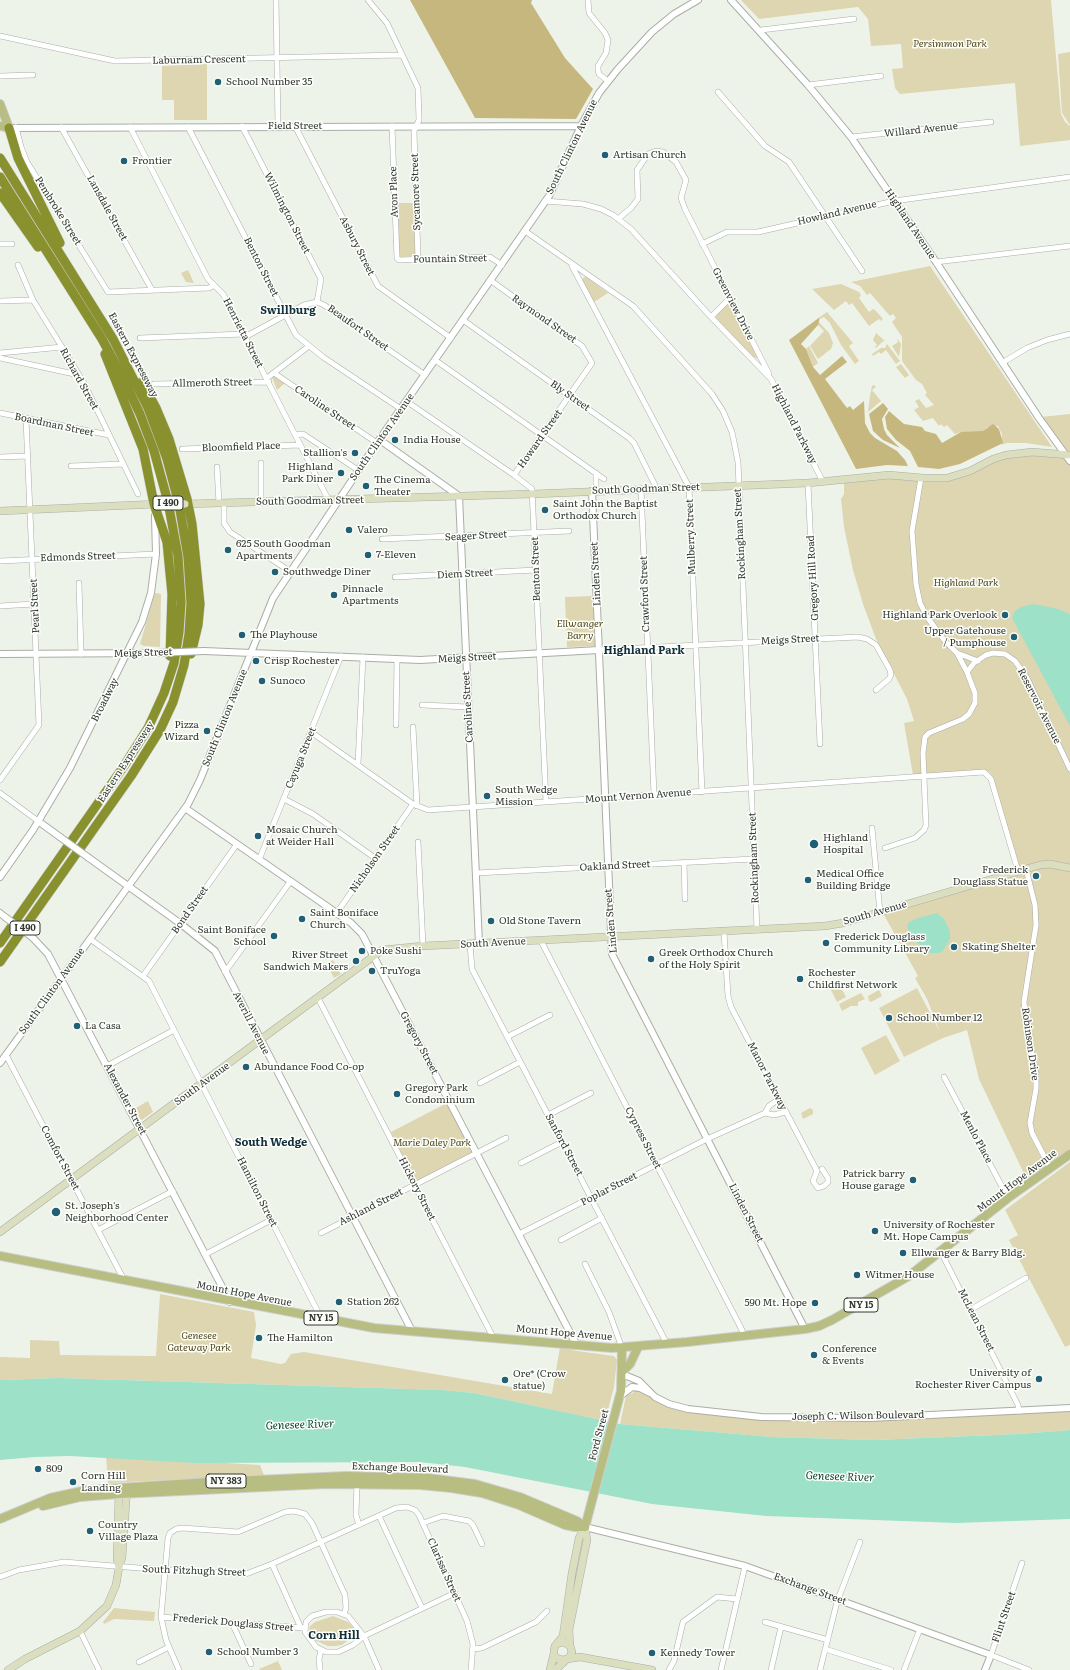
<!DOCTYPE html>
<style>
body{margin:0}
canvas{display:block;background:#eef3ea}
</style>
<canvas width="1070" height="1670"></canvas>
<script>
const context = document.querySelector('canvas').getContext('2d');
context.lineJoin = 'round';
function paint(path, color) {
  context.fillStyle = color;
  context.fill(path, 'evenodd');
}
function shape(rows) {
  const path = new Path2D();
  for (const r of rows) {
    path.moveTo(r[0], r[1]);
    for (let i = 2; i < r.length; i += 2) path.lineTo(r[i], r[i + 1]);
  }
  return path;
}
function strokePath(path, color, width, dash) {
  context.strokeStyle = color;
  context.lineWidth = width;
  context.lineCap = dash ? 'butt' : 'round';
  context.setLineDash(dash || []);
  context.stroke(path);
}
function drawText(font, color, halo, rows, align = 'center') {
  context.font = font + ' Literata,serif';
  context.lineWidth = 3;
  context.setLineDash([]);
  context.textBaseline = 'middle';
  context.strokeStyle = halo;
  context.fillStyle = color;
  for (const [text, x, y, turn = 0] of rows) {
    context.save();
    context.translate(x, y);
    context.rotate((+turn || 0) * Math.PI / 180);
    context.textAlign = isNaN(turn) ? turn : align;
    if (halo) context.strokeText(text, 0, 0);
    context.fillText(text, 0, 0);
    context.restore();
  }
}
paint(shape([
 [741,0,1051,0,1061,114,1065,122,1070,126,1070,140,1020,146,1015,83,900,94,895,88,892,69,903,68,901,44,871,46,868,19,858,7,759,19],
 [1070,52,1070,125,1062,113,1058,54],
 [207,64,207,120,174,120,174,100,162,100,162,66],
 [398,203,415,203,416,256,399,257],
 [930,266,1052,447,1026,443,1007,443,1001,445,1002,434,998,426,988,427,983,431,973,433,961,432,955,434,947,425,944,427,941,424,939,426,933,418,923,421,914,410,919,407,915,401,919,399,926,408,934,405,925,395,927,393,922,384,916,380,902,361,902,337,892,322,896,318,893,314,890,316,870,293,867,295,860,286,851,282],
 [188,270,194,283,186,282,181,273],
 [584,277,586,277,608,293,594,302,582,280],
 [841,284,859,292,861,295,859,298,869,312,873,309,876,311,883,319,881,321,879,319,869,326,852,303,849,305,846,301,834,310,812,289],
 [727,304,731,305,758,356,757,358,753,357,716,318,717,313],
 [827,312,853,343,849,346,859,361,855,364,841,345,830,323,824,317,821,319,820,317],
 [818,321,829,333,833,343,831,349,818,359,810,346,824,331,818,325],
 [876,333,885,341,882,342,876,348,875,347,877,345,873,340],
 [897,338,901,344,899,357,892,346,898,342],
 [887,344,900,361,896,364,886,350,881,354,879,352,873,356,872,354,881,348,885,348],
 [809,346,818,363,813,367,806,349],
 [901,364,909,375,905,378,896,367],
 [274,375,285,383,277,390,272,377],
 [874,385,876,387,872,390,881,401,868,412,870,396,872,386],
 [1070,414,1070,455,1041,417],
 [1024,455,1070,457,1070,1151,1027,1180,979,1079,967,1030,943,1038,904,1057,879,1008,917,988,940,1032,927,999,915,978,918,976,884,915,1021,874,993,778,990,773,985,770,913,775,904,723,914,721,907,699,876,639,863,604,853,570,844,527,841,499,844,494,844,483,877,477,895,477,927,482,946,481,966,476,995,460],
 [155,593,161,594,160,647,144,646,140,644],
 [593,596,595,646,567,647,565,597],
 [333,960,341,974,334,978,329,969,324,972,321,967],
 [839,984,846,997,837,1002,830,988],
 [879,990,882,996,871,1002,869,1001,868,996],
 [861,993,865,999,858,1002,858,1006,851,1006,842,1011,839,1004],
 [886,1035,900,1061,875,1075,861,1048],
 [148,1101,153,1112,142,1120,140,1119,134,1109],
 [447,1103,472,1153,416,1182,391,1132],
 [810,1108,813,1110,813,1114,803,1119,801,1113],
 [1070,1162,1070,1345,1065,1347,1009,1240,1018,1235,1005,1210],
 [160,1294,254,1312,256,1325,251,1358,281,1364,285,1363,291,1354,304,1352,552,1394,560,1347,577,1351,614,1356,617,1360,614,1387,605,1421,474,1393,442,1390,59,1378,0,1380,0,1357,30,1358,30,1340,59,1341,60,1355,156,1356],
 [632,1389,639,1390,658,1402,674,1409,752,1419,818,1422,859,1422,1070,1411,1070,1430,1019,1434,875,1440,772,1437,620,1424,626,1396,634,1392],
 [106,1456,260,1465,264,1475,108,1483],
 [114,1608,155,1612,154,1621,114,1619,104,1624,103,1622],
 [333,1616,348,1622,353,1627,354,1633,351,1638,342,1645,335,1646,328,1646,314,1640,309,1631,310,1626,315,1622],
 [278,1661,282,1670,260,1670,259,1669]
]), '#ded5b1');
paint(shape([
 [410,0,532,0,531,3,565,58,593,89,576,119,475,118],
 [820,317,818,325,801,344,806,349,813,367,820,375,842,356,847,362,825,379,847,408,850,406,853,410,864,401,865,423,870,433,875,438,897,451,905,460,908,466,887,465,856,469,789,340],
 [883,403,888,409,882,419,884,429,887,435,900,448,883,440,873,431,869,414],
 [889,411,904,424,922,427,925,431,936,434,942,443,961,432,983,431,993,424,999,429,1003,443,960,464,939,469,918,467,910,451,896,440,887,429,885,417]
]), '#c6b77f');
paint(shape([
 [1034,604,1058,609,1070,614,1070,726,1012,618,1014,612,1021,607],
 [937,913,944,919,950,931,950,939,943,951,938,953,929,953,926,948,914,941,907,927,908,923,915,919],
 [59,1378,442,1390,474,1393,620,1424,772,1437,875,1440,1019,1434,1070,1430,1070,1519,956,1523,766,1516,652,1504,465,1467,419,1462,195,1463,70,1456,35,1457,0,1460,0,1380]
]), '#9ee1c9');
const minor = shape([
 [276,0,278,126],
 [368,0,387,23,418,88,419,120,414,131,418,259],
 [588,0,589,13,605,33,608,40,606,53,598,66,598,70,599,74,608,81],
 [761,30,854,19],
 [0,36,115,61,401,55],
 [0,76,33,75],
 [808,85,881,76],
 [718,92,765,146,789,162,862,271],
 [242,126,321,279,317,302],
 [295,126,378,286,451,338],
 [392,126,397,258,399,260,490,257,502,265],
 [16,127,21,147,27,162,108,292,209,288,213,286],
 [61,127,152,290],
 [130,127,208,279,223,294,329,501],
 [188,127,296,335,323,357,401,409],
 [851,137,991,122],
 [545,201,583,204,601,209,613,215,631,229,711,317,771,379,823,482],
 [618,219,631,208,638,199,637,170,648,154,656,151,663,152,676,162,686,180,681,198,685,209,769,374],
 [525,231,633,306,712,394,723,411,732,432,738,462,757,930],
 [0,244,12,244],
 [702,244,727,232,758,232,894,201,1070,177],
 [936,262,1070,246],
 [18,265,33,300,84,383,138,494],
 [572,266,689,487,702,792],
 [490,280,582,346,592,363,514,475],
 [0,301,33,300],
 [711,317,730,298],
 [463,320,629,438,634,443,657,489],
 [245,337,304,305,317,302,324,305,425,375],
 [140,338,244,334],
 [0,353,62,347],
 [0,358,79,375],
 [435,360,604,479],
 [1002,363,1027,348,1047,340,1070,334],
 [274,373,377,443],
 [267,378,309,346],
 [154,384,269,382],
 [406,401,514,475,532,489,546,802],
 [0,413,109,435],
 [295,435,303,434,358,470],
 [182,449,300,445],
 [0,457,27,456],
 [261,463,261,502],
 [71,466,123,464],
 [217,467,219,503],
 [596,473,596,491],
 [808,483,820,744],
 [641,489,654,794],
 [224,503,224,523,230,532,291,572],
 [382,539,569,531],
 [0,561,156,554],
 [395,577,536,570],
 [79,583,81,654],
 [0,606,34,604],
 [599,650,858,637,867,639,876,645,890,670,891,675,889,679,876,690],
 [957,653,978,661],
 [967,672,974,663,986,655,993,653,1005,654,1015,661,1027,678,1070,769],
 [422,705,468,707],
 [396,725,397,659],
 [413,727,417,806],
 [311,732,413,804,428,810,984,772,991,779,1018,871],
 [358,764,363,657],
 [0,780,39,725,26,419],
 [0,793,38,821],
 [284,799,313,814,375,858],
 [872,828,880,912],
 [418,842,423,946],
 [885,848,915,838,924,830,926,825,923,753,925,737,929,733,963,719,969,714,975,703,975,693,967,672,957,653,945,641,927,617,920,603,916,584,912,531,921,478],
 [259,860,341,656],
 [684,862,685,899],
 [1026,869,1035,905,1036,925,1024,1002,1027,1028,1036,1074,1036,1089,1030,1123,1032,1133,1050,1168],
 [476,873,754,859],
 [336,914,413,804],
 [724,932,728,996,731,1007,817,1171,813,1181,818,1188,824,1186,828,1182,828,1178,822,1169],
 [90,939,149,981,321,1318],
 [541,941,742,1330,743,1335],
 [470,944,472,969,667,1344],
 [225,972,290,882],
 [143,976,237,844],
 [318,998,493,1337],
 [507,1037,550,1015],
 [6,1055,124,1280],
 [107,1066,174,1030],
 [944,1077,1008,1198],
 [480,1083,520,1062],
 [779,1099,769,1106,765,1113,774,1115,785,1112],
 [548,1115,591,1093],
 [521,1163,562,1142],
 [98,1230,173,1191],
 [321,1233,506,1138],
 [519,1234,707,1139,765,1113],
 [561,1240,602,1218],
 [941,1252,1018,1405,1019,1411],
 [206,1254,271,1220],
 [585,1264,609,1312,622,1348],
 [970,1310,1026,1278],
 [357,1482,356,1515,359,1525],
 [379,1516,422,1608],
 [423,1523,443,1516,469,1521,473,1525,482,1544],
 [1022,1563,991,1655,1029,1670],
 [272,1564,301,1628],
 [0,1577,19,1570,64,1562,164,1570,246,1574,272,1564,396,1508,407,1507,415,1510,419,1515,467,1621,473,1644,471,1670],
 [161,1617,304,1628],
 [765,1622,828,1640],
 [232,1623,251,1664],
 [80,1631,99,1670],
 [473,1649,482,1648,536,1622,547,1611],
 [825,1649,891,1670],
 [139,1662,169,1647],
 [179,1670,166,1640,161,1617,168,1538,170,1533,176,1529,182,1528,238,1532,285,1512,294,1511,305,1514,312,1523,345,1595,346,1608,344,1614],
 [320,1670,319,1659,321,1650],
 [379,1670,364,1636,348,1616,337,1612,326,1612,312,1616,306,1622,305,1632,316,1647,326,1652,338,1652,353,1645,364,1636,455,1593],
 [669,1670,674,1661,683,1622,717,1597,737,1599],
 [721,1670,745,1566],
 [771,1670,781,1627],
 [820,1670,837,1602,860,1542],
 [904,1670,920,1629]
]);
const tertiary = shape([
 [731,0,808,85,851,137,936,262,1039,418,1070,461],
 [9,128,581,126],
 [380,440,459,496,479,944],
 [592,491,612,954,805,1329],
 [204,651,420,660,599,650],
 [0,654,157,653],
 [185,808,351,923,362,934,576,1344],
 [38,821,60,837],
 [89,858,181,924,215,951,412,1331],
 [0,877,33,830,70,768,142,622,151,593,156,554,155,516],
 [0,913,5,917],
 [32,937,48,954,230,1302],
 [0,1063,188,804,200,780,273,598,377,443,549,196,581,126,599,93,618,69,652,32,674,14,698,0],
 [622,1374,639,1381,655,1397,669,1404,688,1409,761,1417,870,1418,1070,1408],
 [620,1396,632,1387,640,1388,650,1393],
 [585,1527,745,1566,991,1655,985,1670]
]);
const secondary = shape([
 [185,504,532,494,808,483,889,475,923,478,947,478,970,471,993,459,1006,455,1032,452,1070,455],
 [0,511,158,504],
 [0,1232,382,950,423,946,825,926,843,923,1040,865,1050,864,1070,868],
 [119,1567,122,1558,127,1488],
 [557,1644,564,1642,570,1646,572,1652,569,1658,564,1660,558,1659,554,1655,554,1650,555,1646,563,1636,572,1573,579,1538,585,1527],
 [570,1646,569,1630,587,1540,585,1527],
 [567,1659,580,1657,652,1670],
 [8,1670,25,1659,80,1631,107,1606,116,1585,119,1567,117,1559,119,1490],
 [550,1670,554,1653],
 [555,1670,566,1660]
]);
const primary = shape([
 [0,104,9,128,0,126],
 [0,1256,374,1328,612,1348,687,1342,805,1329,819,1326,832,1320,909,1276,1008,1198,1070,1154],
 [622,1372,630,1364,638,1347],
 [43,1506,80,1497,119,1494,326,1484,420,1485,451,1488,482,1493,519,1505,565,1525,575,1527,585,1527],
 [0,1519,50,1498,87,1490,210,1482,346,1476,428,1478,475,1484,520,1497,577,1521,585,1527],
 [585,1527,621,1391,622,1348]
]);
const motorway = shape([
 [9,128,18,158,60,243],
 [0,158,113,339,148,408,167,459,179,504,188,557,191,603,189,634,184,665,173,702,160,730,131,776,0,962],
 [0,177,102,339,124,380,140,414,154,451,168,502,178,556,181,602,179,632,174,663,164,693,148,728,124,766,0,943],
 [0,193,38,247],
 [105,354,143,449,154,504,167,542,172,594,170,656],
 [142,382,156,408,169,439,187,499,192,524,200,604,198,625,191,654]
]);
strokePath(minor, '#a9aea6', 6);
strokePath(tertiary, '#a9aea6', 8);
strokePath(secondary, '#a9aea6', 8);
strokePath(primary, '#cecfce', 10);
strokePath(motorway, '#cecfce', 10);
strokePath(minor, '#fff', 5);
strokePath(tertiary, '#fff', 6);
strokePath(secondary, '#dcdec0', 7);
strokePath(primary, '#b8bd82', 8);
strokePath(motorway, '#89912e', 9);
const tertiaryBridge = shape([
 [157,653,204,651],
 [60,837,89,858],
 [5,917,32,937]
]);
const secondaryBridge = shape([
 [161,504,185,504]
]);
strokePath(tertiaryBridge, '#a9aea6', 8, []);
strokePath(secondaryBridge, '#a9aea6', 8, []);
strokePath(tertiaryBridge, '#fff', 6);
strokePath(secondaryBridge, '#dcdec0', 7);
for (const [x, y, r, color] of [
 [218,82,4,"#215f75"],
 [605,155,4,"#215f75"],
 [124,161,4,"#215f75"],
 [395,440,4,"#215f75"],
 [355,453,4,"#215f75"],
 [341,473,4,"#215f75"],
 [366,486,4,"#215f75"],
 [545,510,4,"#215f75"],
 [349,530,4,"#215f75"],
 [228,550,4,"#215f75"],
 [368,555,4,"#215f75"],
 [275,572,4,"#215f75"],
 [334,595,4,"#215f75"],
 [1005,615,4,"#215f75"],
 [242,635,4,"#215f75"],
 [1014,637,4,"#215f75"],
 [256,661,4,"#215f75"],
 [262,681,4,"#215f75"],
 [207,731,4,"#215f75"],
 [487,796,4,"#215f75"],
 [258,836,4,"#215f75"],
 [814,844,5,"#215f75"],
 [1036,876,4,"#215f75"],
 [808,880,4,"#215f75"],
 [302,919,4,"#215f75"],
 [491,921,4,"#215f75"],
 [274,936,4,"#215f75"],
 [826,943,4,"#215f75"],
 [954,947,4,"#215f75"],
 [362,951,4,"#215f75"],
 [651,959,4,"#215f75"],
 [356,961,4,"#215f75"],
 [372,971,4,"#215f75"],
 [800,979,4,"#215f75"],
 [889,1018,4,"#215f75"],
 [77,1026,4,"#215f75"],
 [246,1067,4,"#215f75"],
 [397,1094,4,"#215f75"],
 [913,1180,4,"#215f75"],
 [56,1212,5,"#215f75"],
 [875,1231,4,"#215f75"],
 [903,1253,4,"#215f75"],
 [857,1275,4,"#215f75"],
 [339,1302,4,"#215f75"],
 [815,1303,4,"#215f75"],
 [259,1338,4,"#215f75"],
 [814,1355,4,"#215f75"],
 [1039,1379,4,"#215f75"],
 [505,1380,4,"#215f75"],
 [38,1469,4,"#215f75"],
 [73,1482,4,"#215f75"],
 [90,1531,4,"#215f75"],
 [209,1652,4,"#215f75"],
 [652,1653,4,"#215f75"]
]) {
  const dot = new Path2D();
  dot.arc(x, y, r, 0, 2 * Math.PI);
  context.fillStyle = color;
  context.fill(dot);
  strokePath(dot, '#fdfffb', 1.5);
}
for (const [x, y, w] of [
 [168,503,30],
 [25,928,30],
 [861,1305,34],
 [321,1318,34],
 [226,1481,40]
]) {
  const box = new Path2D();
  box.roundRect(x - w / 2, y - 7, w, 14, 3);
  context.fillStyle = '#fdfffb';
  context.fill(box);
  strokePath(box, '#343633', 1);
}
drawText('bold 9px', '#343633', null, [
 ["I 490",168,503],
 ["I 490",25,928],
 ["NY 15",861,1305],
 ["NY 15",321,1318],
 ["NY 383",226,1481]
]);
drawText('italic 10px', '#51471b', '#fdfffb', [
 ["Persimmon Park",950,44],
 ["Highland Park",966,583],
 ["Ellwanger",580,624],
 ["Barry",580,636],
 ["Marie Daley Park",432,1143],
 ["Genesee",199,1336],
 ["Gateway Park",199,1348]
]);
drawText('10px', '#343633', '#fdfffb', [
 ["Laburnam Crescent",199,60,-1],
 ["Field Street",295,126],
 ["Willard Avenue",921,130,-6],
 ["South Clinton Avenue",572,147,-64],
 ["Avon Place",394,192,-92],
 ["Sycamore Street",416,192,-92],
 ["Lansdale Street",107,208,61],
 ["Pembroke Street",58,211,58],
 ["Wilmington Street",287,213,63],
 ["Howland Avenue",837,213,-13],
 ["Highland Avenue",910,224,56],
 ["Asbury Street",357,246,63],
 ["Fountain Street",450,259,-1],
 ["Benton Street",261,267,63],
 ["Greenview Drive",733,304,63],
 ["Raymond Street",544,319,35],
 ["Beaufort Street",358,328,35],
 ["Henrietta Street",243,333,63],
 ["Eastern Expressway",133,355,62],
 ["Richard Street",79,379,61],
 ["Allmeroth Street",212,383,-1],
 ["Bly Street",570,396,35],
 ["Caroline Street",325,408,34],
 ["Highland Parkway",794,424,63],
 ["Boardman Street",54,425,12],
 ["South Clinton Avenue",382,437,-55],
 ["Howard Street",540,439,-55],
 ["Bloomfield Place",241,447,-2],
 ["South Goodman Street",646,489,-2],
 ["South Goodman Street",310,501,-1],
 ["Rockingham Street",740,534,-93],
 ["Seager Street",476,536,-3],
 ["Mulberry Street",691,537,-92],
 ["Edmonds Street",78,557,-2],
 ["Benton Street",536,569,-92],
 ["Diem Street",465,574,-3],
 ["Linden Street",596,574,-93],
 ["Gregory Hill Road",813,578,-93],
 ["Crawford Street",645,594,-92],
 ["Pearl Street",35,606,-93],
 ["Meigs Street",790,640,-3],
 ["Meigs Street",143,653,-2],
 ["Meigs Street",467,658,-3],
 ["Broadway",105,700,-63],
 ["Reservoir Avenue",1039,706,63],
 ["Caroline Street",468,707,-93],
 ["South Clinton Avenue",225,718,-68],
 ["Cayuga Street",301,758,-68],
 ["Eastern Expressway",126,762,-57],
 ["Mount Vernon Avenue",638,796,-4],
 ["Rockingham Street",754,858,-92],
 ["Nicholson Street",375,859,-55],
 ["Oakland Street",615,866,-3],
 ["Bond Street",190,910,-55],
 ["South Avenue",875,913,-16],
 ["Linden Street",611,921,-95],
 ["South Avenue",493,943,-3],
 ["South Clinton Avenue",52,991,-54],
 ["Averill Avenue",251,1023,63],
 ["Gregory Street",419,1043,62],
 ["Robinson Drive",1030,1044,82],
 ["Manor Parkway",767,1076,63],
 ["South Avenue",202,1084,-36],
 ["Alexander Street",125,1099,62],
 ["Menlo Place",976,1137,62],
 ["Cypress Street",643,1138,63],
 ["Sanford Street",564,1145,62],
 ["Comfort Street",60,1158,62],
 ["Mount Hope Avenue",1017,1181,-37],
 ["Hickory Street",417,1189,63],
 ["Poplar Street",609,1189,-27],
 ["Hamilton Street",257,1192,63],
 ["Ashland Street",371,1207,-27],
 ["Linden Street",746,1213,63],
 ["Mount Hope Avenue",244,1294,11],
 ["McLean Street",976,1320,63],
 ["Mount Hope Avenue",564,1333,5],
 ["Joseph C. Wilson Boulevard",858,1416,-1],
 ["Ford Street",599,1435,-75],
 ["Exchange Boulevard",400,1468,2],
 ["Clarissa Street",444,1570,66],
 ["South Fitzhugh Street",194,1571,2],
 ["Exchange Street",810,1589,20],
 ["Flint Street",1004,1617,-71],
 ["Frederick Douglass Street",233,1623,5]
]);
drawText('10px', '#343633', '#fdfffb', [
 ["School Number 35",226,82],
 ["Artisan Church",613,155],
 ["Frontier",132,161],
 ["India House",403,440],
 ["Stallion's",347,453,"right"],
 ["Highland",333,467,"right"],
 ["Park Diner",333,479,"right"],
 ["The Cinema",374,480],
 ["Theater",374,492],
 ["Saint John the Baptist",553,504],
 ["Orthodox Church",553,516],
 ["Valero",357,530],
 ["625 South Goodman",236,544],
 ["Apartments",236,556],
 ["7-Eleven",376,555],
 ["Southwedge Diner",283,572],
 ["Pinnacle",342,589],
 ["Apartments",342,601],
 ["Highland Park Overlook",997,615,"right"],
 ["Upper Gatehouse",1006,631,"right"],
 ["/ Pumphouse",1006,643,"right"],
 ["The Playhouse",250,635],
 ["Crisp Rochester",264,661],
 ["Sunoco",270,681],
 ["Pizza",199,725,"right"],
 ["Wizard",199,737,"right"],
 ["South Wedge",495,790],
 ["Mission",495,802],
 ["Mosaic Church",266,830],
 ["at Weider Hall",266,842],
 ["Highland",823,838],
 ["Hospital",823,850],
 ["Frederick",1028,870,"right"],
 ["Douglass Statue",1028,882,"right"],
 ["Medical Office",816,874],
 ["Building Bridge",816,886],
 ["Saint Boniface",310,913],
 ["Church",310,925],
 ["Old Stone Tavern",499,921],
 ["Saint Boniface",266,930,"right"],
 ["School",266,942,"right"],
 ["Frederick Douglass",834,937],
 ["Community Library",834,949],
 ["Skating Shelter",962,947],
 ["Poke Sushi",370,951],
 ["Greek Orthodox Church",659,953],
 ["of the Holy Spirit",659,965],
 ["River Street",348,955,"right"],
 ["Sandwich Makers",348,967,"right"],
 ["TruYoga",380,971],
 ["Rochester",808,973],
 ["Childfirst Network",808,985],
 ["School Number 12",897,1018],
 ["La Casa",85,1026],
 ["Abundance Food Co-op",254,1067],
 ["Gregory Park",405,1088],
 ["Condominium",405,1100],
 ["Patrick barry",905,1174,"right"],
 ["House garage",905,1186,"right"],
 ["St. Joseph's",65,1206],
 ["Neighborhood Center",65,1218],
 ["University of Rochester",883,1225],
 ["Mt. Hope Campus",883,1237],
 ["Ellwanger & Barry Bldg.",911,1253],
 ["Witmer House",865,1275],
 ["Station 262",347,1302],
 ["590 Mt. Hope",807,1303,"right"],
 ["The Hamilton",267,1338],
 ["Conference",822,1349],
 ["& Events",822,1361],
 ["University of",1031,1373,"right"],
 ["Rochester River Campus",1031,1385,"right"],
 ["Ore* (Crow",513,1374],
 ["statue)",513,1386],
 ["809",46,1469],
 ["Corn Hill",81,1476],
 ["Landing",81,1488],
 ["Country",98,1525],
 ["Village Plaza",98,1537],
 ["School Number 3",217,1652],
 ["Kennedy Tower",660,1653]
], 'left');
drawText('bold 11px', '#14303c', '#fdfffb', [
 ["Swillburg",288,311],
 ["Highland Park",644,651],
 ["South Wedge",271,1143],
 ["Corn Hill",334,1636]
]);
drawText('italic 11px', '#003b2c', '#fdfffb', [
 ["Genesee River",300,1425,-2],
 ["Genesee River",840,1477,2]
]);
</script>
